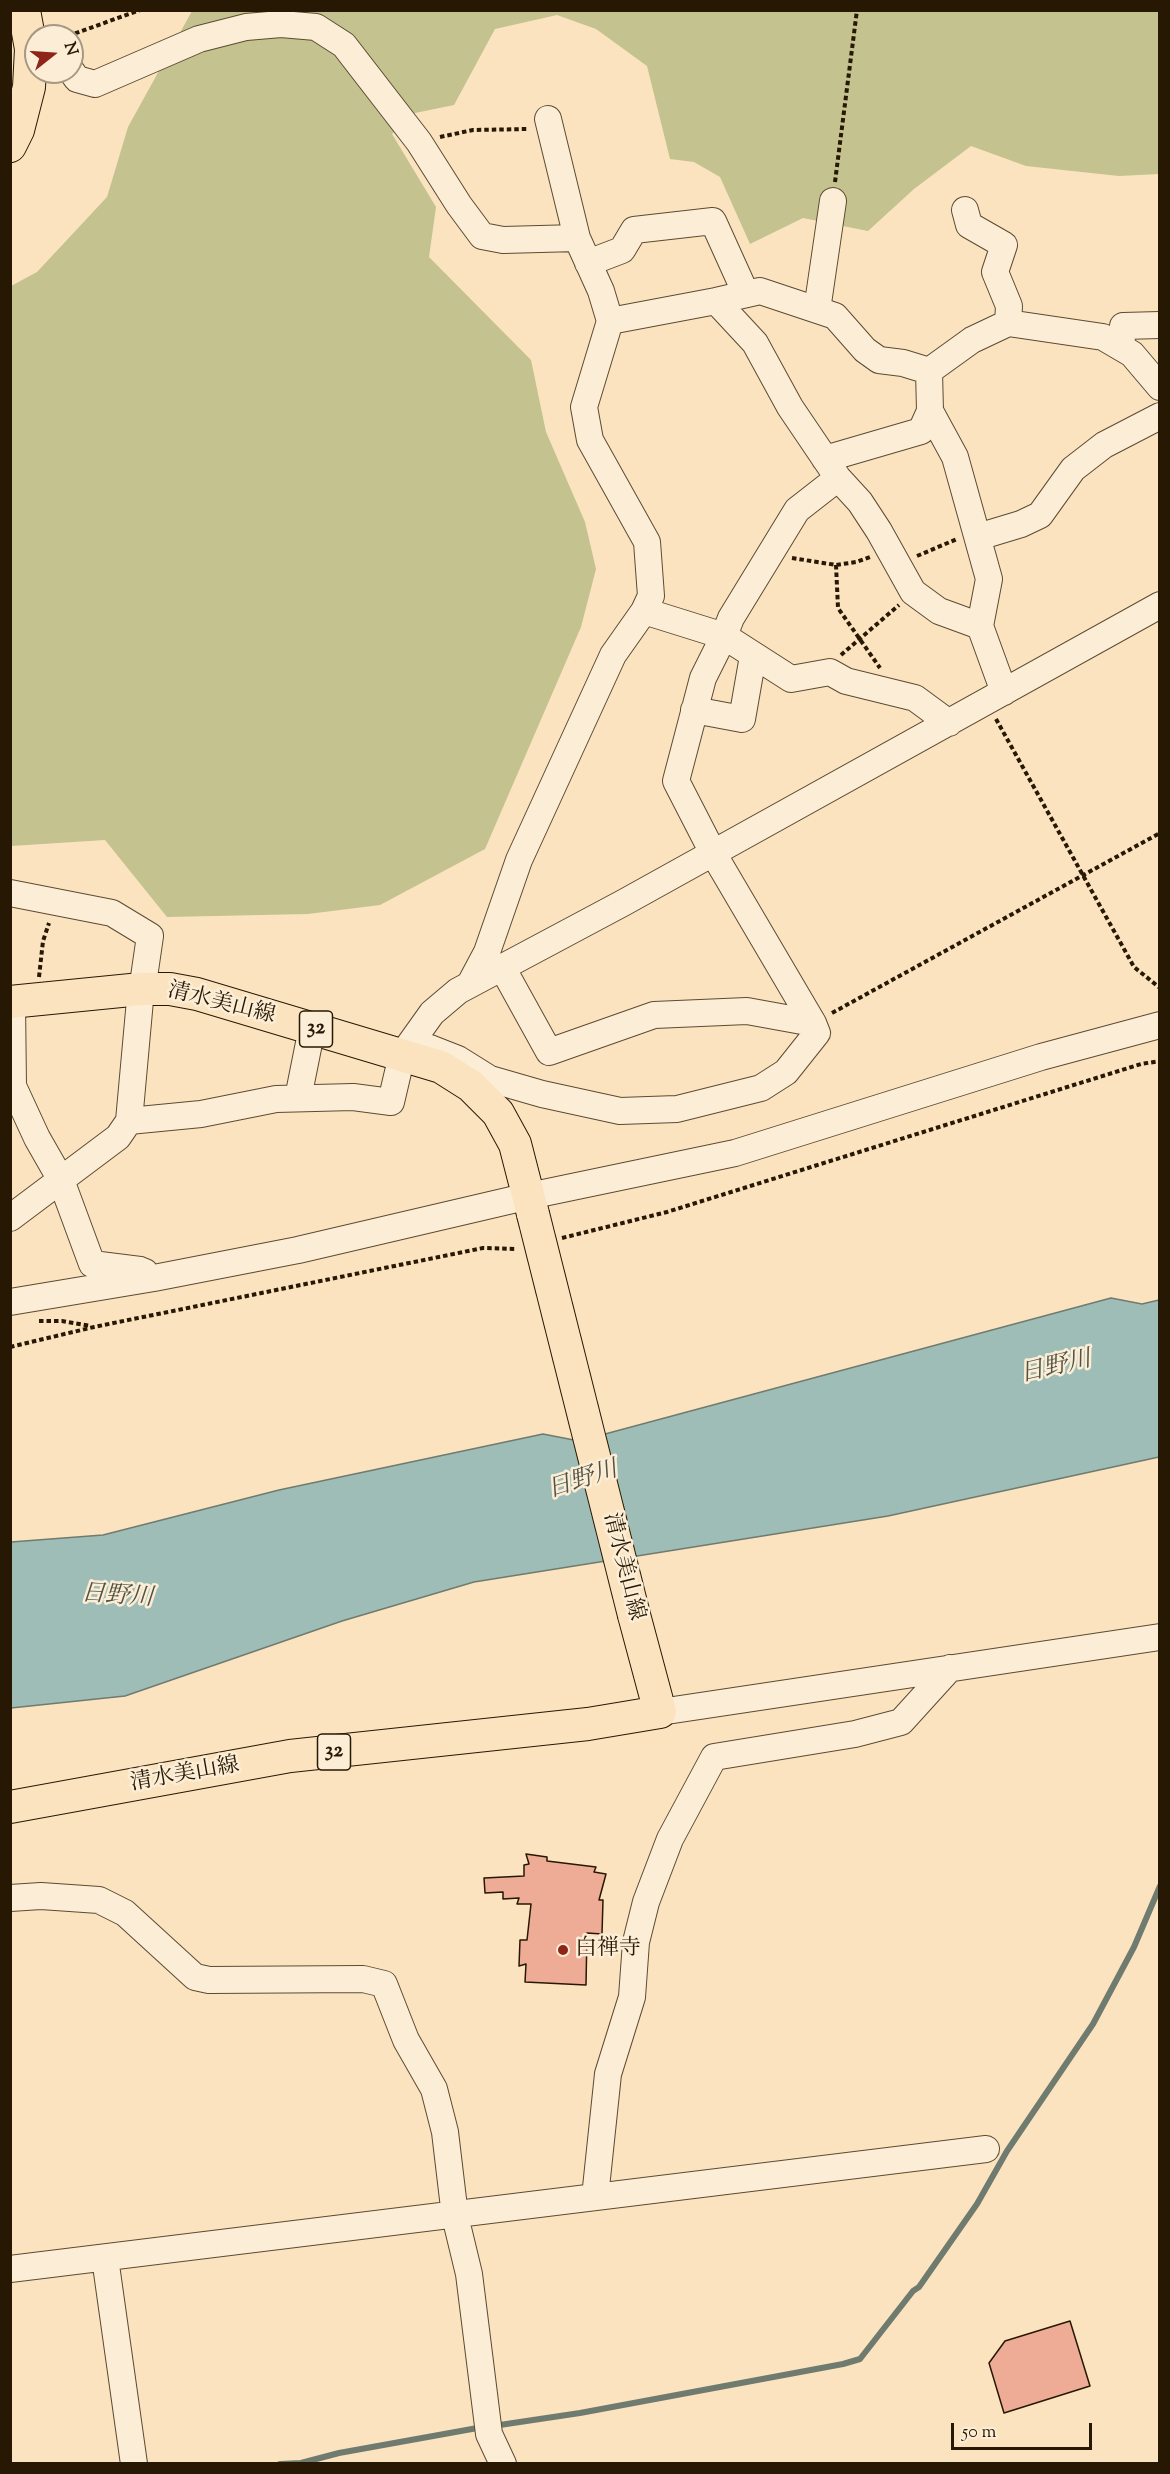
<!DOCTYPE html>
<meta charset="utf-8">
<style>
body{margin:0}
#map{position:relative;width:1170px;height:2474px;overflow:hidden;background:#fbe3c0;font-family:"Sorts Mill Goudy",serif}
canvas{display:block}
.frame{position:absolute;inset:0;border:12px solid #271803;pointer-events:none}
.north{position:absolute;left:24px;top:24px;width:60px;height:60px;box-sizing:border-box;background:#fcedd6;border:2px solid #a79882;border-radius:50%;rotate:73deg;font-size:16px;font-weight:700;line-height:24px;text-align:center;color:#271803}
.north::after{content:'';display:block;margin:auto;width:21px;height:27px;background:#8f2418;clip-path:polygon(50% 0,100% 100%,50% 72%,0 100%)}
.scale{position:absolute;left:951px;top:2423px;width:141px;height:27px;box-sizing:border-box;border:3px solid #271803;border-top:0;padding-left:8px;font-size:18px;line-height:21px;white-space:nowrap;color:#271803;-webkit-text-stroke:4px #fcedd6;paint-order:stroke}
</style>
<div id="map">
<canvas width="1170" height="2474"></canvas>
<div class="frame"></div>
<div class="north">N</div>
<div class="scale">50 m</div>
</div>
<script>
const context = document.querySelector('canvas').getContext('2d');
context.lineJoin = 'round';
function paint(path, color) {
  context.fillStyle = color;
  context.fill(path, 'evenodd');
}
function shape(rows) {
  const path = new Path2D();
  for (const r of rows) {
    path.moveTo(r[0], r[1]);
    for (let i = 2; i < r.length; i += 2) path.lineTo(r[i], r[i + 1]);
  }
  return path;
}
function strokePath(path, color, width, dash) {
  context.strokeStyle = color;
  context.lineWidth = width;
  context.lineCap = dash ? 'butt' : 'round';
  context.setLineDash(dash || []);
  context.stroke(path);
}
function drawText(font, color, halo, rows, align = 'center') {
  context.font = font + ' "Sorts Mill Goudy","Noto Serif JP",serif';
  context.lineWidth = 5;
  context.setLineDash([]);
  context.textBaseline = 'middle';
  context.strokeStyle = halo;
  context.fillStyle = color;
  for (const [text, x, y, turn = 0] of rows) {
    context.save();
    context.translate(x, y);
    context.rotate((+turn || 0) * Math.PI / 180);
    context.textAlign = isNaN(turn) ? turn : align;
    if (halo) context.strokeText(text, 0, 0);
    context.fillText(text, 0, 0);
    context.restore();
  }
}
paint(shape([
 [192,11,1159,11,1159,174,1119,176,1026,166,971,146,914,189,868,231,803,218,750,244,720,177,694,162,670,159,647,66,596,29,557,15,495,29,454,105,415,113,392,134,436,207,429,257,531,360,546,432,585,522,596,569,581,627,485,849,380,905,308,914,167,917,105,840,11,846,11,286,37,272,107,197,128,127]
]), '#c4c28e');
const water = shape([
 [1111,1298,1142,1304,1159,1300,1159,1457,888,1516,474,1582,342,1621,125,1696,11,1708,11,1542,103,1535,279,1490,543,1434,579,1441,1111,1298]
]);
paint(water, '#9fbdb7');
strokePath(water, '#6f7b6f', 1.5);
strokePath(shape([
 [493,2426,580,2413,843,2364,860,2359,913,2291,919,2287,977,2204,1007,2151,1093,2024,1134,1947,1160,1886],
 [280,2464,301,2463,339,2453,483,2427]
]), '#6f7b6f', 6);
const building = shape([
 [526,1854,547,1857,547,1861,596,1867,594,1872,606,1874,599,1900,603,1900,602,1934,587,1933,586,1985,525,1982,526,1964,519,1966,520,1940,527,1940,531,1904,517,1904,519,1898,503,1899,503,1892,485,1893,484,1878,524,1876,524,1865,529,1864,526,1854],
 [1070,2321,1090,2386,1004,2413,989,2363,1005,2341,1070,2321]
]);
paint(building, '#eeab95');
strokePath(building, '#271803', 1.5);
const minor = shape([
 [72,72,77,79,95,84,199,39,246,27,281,24,316,27,344,45,419,142,459,205,482,236,503,240,577,238,601,291,610,321,716,301,760,291,835,316,865,350,879,360,903,363,929,371,972,340,1008,323,1103,337,1132,354,1160,387],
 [548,119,577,238],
 [965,210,969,225,1004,245,995,272,1009,306,1008,323],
 [588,263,622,250,634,230,713,221,746,294],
 [716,301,755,343,790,407,838,478,797,510,731,618,724,636,791,679,830,672,846,681,915,698,949,723],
 [817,310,833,201],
 [1121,347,1123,326,1160,325],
 [930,411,955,457,989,579,980,626,1004,692],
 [825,459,921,431,930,411,929,371],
 [838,478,860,502,879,531,913,592,939,611,980,626],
 [978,537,1021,524,1040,515,1073,469,1104,445,1160,416],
 [694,710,742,719,753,656],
 [10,893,112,913,150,936,143,984],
 [502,967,549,1052,654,1015,747,1011,813,1023,713,853,676,781,703,678,724,636,644,611],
 [470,984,487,952,519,860,613,655,644,611,651,596,647,542,590,440,584,407,610,321],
 [12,1002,13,1086],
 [426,1049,430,1048,458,1059,490,1079,542,1094,620,1111,677,1109,761,1088,786,1072,817,1033,813,1023],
 [10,1086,13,1086,37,1138,61,1180,92,1264,140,1270,145,1272],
 [298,1098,312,1028],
 [129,1121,201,1114,276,1099,353,1097,391,1102,402,1055,432,1013,458,991,623,903,1160,605],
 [10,1218,118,1137,129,1121,141,989],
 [10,1302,154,1278,298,1250,529,1196,735,1153,1041,1057,1160,1025],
 [660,1712,1160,1637],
 [10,1898,41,1896,99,1900,125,1913,195,1977,209,1980,363,1979,384,1984,406,2040,434,2089,445,2132,455,2216,469,2274,489,2434,503,2464],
 [595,2197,608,2074,632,1997,636,1942,646,1902,670,1839,714,1757,855,1734,901,1722,950,1668],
 [105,2258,134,2464],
 [10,2269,986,2149]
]);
const major = shape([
 [10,146,18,130,29,87,31,49,24,10],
 [10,1002,141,989,170,989,197,994,441,1067,471,1086,498,1113,515,1144,533,1214],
 [10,1807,290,1756,588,1724,660,1712,634,1615]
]);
strokePath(minor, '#5c4b32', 28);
strokePath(major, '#271803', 34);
strokePath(shape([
 [68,36,140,10],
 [440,137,473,130,528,129],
 [835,182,857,10],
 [917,556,957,539],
 [792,558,836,565,856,562,870,557],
 [836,565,838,608,880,668],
 [841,655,899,605],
 [996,719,1134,967,1160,988],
 [39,977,43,941,49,923],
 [832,1013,1160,833],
 [562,1238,667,1212,1141,1064,1160,1061],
 [39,1321,62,1321,91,1326],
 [10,1347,94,1327,483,1248,517,1249]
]), '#271803', 4, [4.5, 3]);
strokePath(minor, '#fcedd6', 26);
strokePath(major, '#fbe3c0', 32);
const majorBridge = shape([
 [533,1214,634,1615]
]);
strokePath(majorBridge, '#271803', 34, []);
strokePath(majorBridge, '#fbe3c0', 32);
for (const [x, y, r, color] of [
 [563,1950,6,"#8f2418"]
]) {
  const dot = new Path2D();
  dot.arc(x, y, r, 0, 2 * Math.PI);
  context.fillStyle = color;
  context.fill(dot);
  strokePath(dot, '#fcedd6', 2);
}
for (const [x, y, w] of [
 [316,1029,33],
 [334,1752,33]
]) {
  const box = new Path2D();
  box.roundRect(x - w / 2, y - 18, w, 36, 4.5);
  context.fillStyle = '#fcedd6';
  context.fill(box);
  strokePath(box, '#271803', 1.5);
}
drawText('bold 21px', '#271803', null, [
 ["32",316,1029],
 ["32",334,1752]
]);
drawText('22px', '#271803', '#fcedd6', [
 ["清水美山線",221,1005,14],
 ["清水美山線",622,1567,76],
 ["清水美山線",185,1776,-10]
]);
drawText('22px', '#271803', '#fcedd6', [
 ["白禅寺",575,1950]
], 'left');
drawText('italic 24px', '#515242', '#fcedd6', [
 ["日野川",1056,1369,-13],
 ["日野川",583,1482,-18],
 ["日野川",117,1598,4]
]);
</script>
